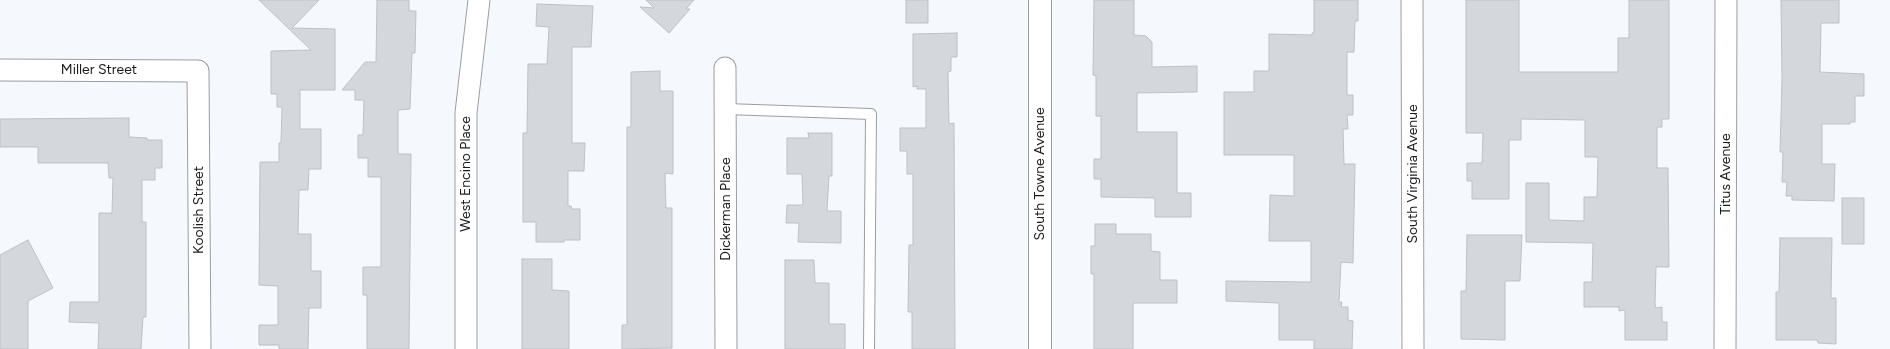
<!DOCTYPE html>
<style>
body{margin:0}
canvas{display:block;background:#f5f9fe}
</style>
<canvas width="1890" height="349"></canvas>
<script>
const context = document.querySelector('canvas').getContext('2d');
context.lineJoin = 'round';
function paint(path, color) {
  context.fillStyle = color;
  context.fill(path, 'evenodd');
}
function shape(rows) {
  const path = new Path2D();
  for (const r of rows) {
    path.moveTo(r[0], r[1]);
    for (let i = 2; i < r.length; i += 2) path.lineTo(r[i], r[i + 1]);
  }
  return path;
}
function strokePath(path, color, width, dash) {
  context.strokeStyle = color;
  context.lineWidth = width;
  context.lineCap = dash ? 'butt' : 'round';
  context.setLineDash(dash || []);
  context.stroke(path);
}
function drawText(font, color, halo, rows, align = 'center') {
  context.font = font + ' Figtree,sans-serif';
  context.lineWidth = 3;
  context.setLineDash([]);
  context.textBaseline = 'middle';
  context.strokeStyle = halo;
  context.fillStyle = color;
  for (const [text, x, y, turn = 0] of rows) {
    context.save();
    context.translate(x, y);
    context.rotate((+turn || 0) * Math.PI / 180);
    context.textAlign = isNaN(turn) ? turn : align;
    if (halo) context.strokeText(text, 0, 0);
    context.fillText(text, 0, 0);
    context.restore();
  }
}
const building = shape([
 [259,0,319,0,292,28,335,29,335,90,300,90,300,129,321,129,321,169,309,169,308,190,299,190,298,234,311,234,311,271,321,271,321,308,309,308,308,349,279,349,279,345,259,345,259,325,278,325,278,286,259,285,260,162,279,162,279,143,281,143,282,107,277,107,277,94,271,94,271,51,311,50,259,0],
 [377,0,409,0,409,11,416,11,415,53,412,53,410,109,398,110,398,154,411,154,409,349,367,349,367,295,363,295,363,267,381,267,381,177,368,177,368,158,358,158,358,135,363,135,364,100,355,100,355,90,342,90,365,62,376,62,377,0],
 [646,0,694,0,686,9,690,9,669,33,640,7,654,8,646,0],
 [906,0,928,0,928,23,906,23,906,0],
 [1094,0,1134,0,1134,35,1146,36,1152,42,1152,67,1197,66,1197,92,1137,93,1137,132,1177,132,1177,193,1191,193,1191,217,1155,217,1155,198,1101,197,1101,179,1094,179,1094,159,1101,159,1101,116,1096,116,1096,76,1093,75,1094,0],
 [1314,0,1358,0,1358,21,1355,21,1354,52,1347,52,1347,95,1353,95,1353,115,1347,115,1348,129,1343,129,1344,164,1355,164,1353,263,1341,262,1339,302,1342,302,1341,307,1348,307,1348,320,1353,321,1352,349,1314,349,1314,340,1279,340,1279,303,1226,301,1226,281,1311,282,1311,241,1269,241,1270,195,1294,196,1294,155,1224,155,1224,92,1254,92,1254,71,1269,71,1269,34,1312,35,1312,33,1314,33,1314,0],
 [1466,0,1519,0,1519,72,1618,72,1618,38,1629,38,1629,0,1669,0,1669,119,1662,119,1662,127,1657,127,1657,168,1668,168,1669,267,1656,267,1655,304,1656,308,1662,307,1662,322,1667,322,1667,340,1625,340,1625,310,1619,311,1619,307,1584,307,1584,282,1592,282,1593,243,1526,242,1526,183,1549,183,1549,220,1584,221,1584,197,1597,197,1598,157,1585,157,1585,120,1521,119,1521,140,1509,140,1509,199,1472,199,1472,181,1467,181,1467,163,1482,163,1483,133,1466,133,1466,0],
 [1781,0,1839,0,1839,23,1821,23,1820,72,1864,74,1864,96,1855,96,1855,122,1850,122,1850,124,1822,124,1822,164,1835,164,1834,201,1792,200,1792,196,1786,196,1787,182,1782,182,1783,152,1780,152,1782,79,1781,0],
 [537,4,593,6,591,47,572,47,572,143,585,143,584,171,568,171,568,206,571,206,572,209,580,209,580,240,564,240,564,242,536,242,536,222,523,222,523,133,527,133,528,64,547,64,549,27,536,26,537,4],
 [957,33,957,57,951,57,951,71,948,72,949,124,954,123,955,349,912,349,912,312,908,312,909,245,913,245,913,174,907,174,907,151,900,151,900,128,926,128,926,89,917,89,917,86,913,87,913,34,957,33],
 [660,71,660,91,673,91,673,174,665,173,666,208,672,208,672,348,622,349,622,325,627,325,627,127,631,127,631,72,660,71],
 [129,118,129,137,147,138,147,140,162,140,162,168,155,168,155,180,142,180,142,222,146,222,146,317,143,317,141,349,98,349,99,323,69,322,70,302,99,302,99,213,112,213,113,178,109,178,108,163,38,163,38,147,0,147,0,119,129,118],
 [808,133,832,133,832,176,829,176,827,211,841,211,841,243,798,242,799,223,786,223,787,205,803,205,802,174,787,174,787,138,809,138,808,133],
 [1842,198,1864,198,1864,244,1842,244,1842,198],
 [1095,224,1116,224,1116,234,1151,234,1151,251,1160,252,1160,280,1177,280,1177,303,1133,303,1133,349,1094,349,1094,274,1091,274,1091,246,1095,246,1095,224],
 [1467,235,1522,235,1520,281,1505,281,1505,340,1461,339,1461,291,1466,291,1467,235],
 [1780,238,1832,238,1831,298,1836,298,1836,344,1818,343,1817,340,1776,340,1776,292,1779,292,1780,238],
 [28,240,53,288,28,301,28,349,0,349,0,255,28,240],
 [522,259,552,259,552,290,569,291,569,349,522,349,522,259],
 [785,260,814,260,815,283,829,283,829,324,845,324,845,349,785,349,785,260]
]);
paint(building, '#d4d8dc');
strokePath(building, '#bdc1c5', 1);
const lane = shape([
 [726,109,871,114,869,349]
]);
const street = shape([
 [1412,0,1413,349],
 [725,68,726,349],
 [0,70,198,71,200,349],
 [466,349,466,113,479,0],
 [1725,349,1726,0]
]);
const secondary = shape([
 [1040,349,1040,0]
]);
strokePath(lane, '#9a9ea2', 12);
strokePath(street, '#9a9ea2', 23);
strokePath(secondary, '#9a9ea2', 24);
strokePath(lane, '#fff', 10);
strokePath(street, '#fff', 21);
strokePath(secondary, '#fff', 22);
drawText('14px', '#191a1c', '#fff', [
 ["Miller Street",99,70],
 ["West Encino Place",466,174,-90],
 ["South Towne Avenue",1040,174,-90],
 ["South Virginia Avenue",1413,174,-90],
 ["Titus Avenue",1726,174,-90],
 ["Dickerman Place",726,209,-90],
 ["Koolish Street",199,210,-90]
]);
</script>
